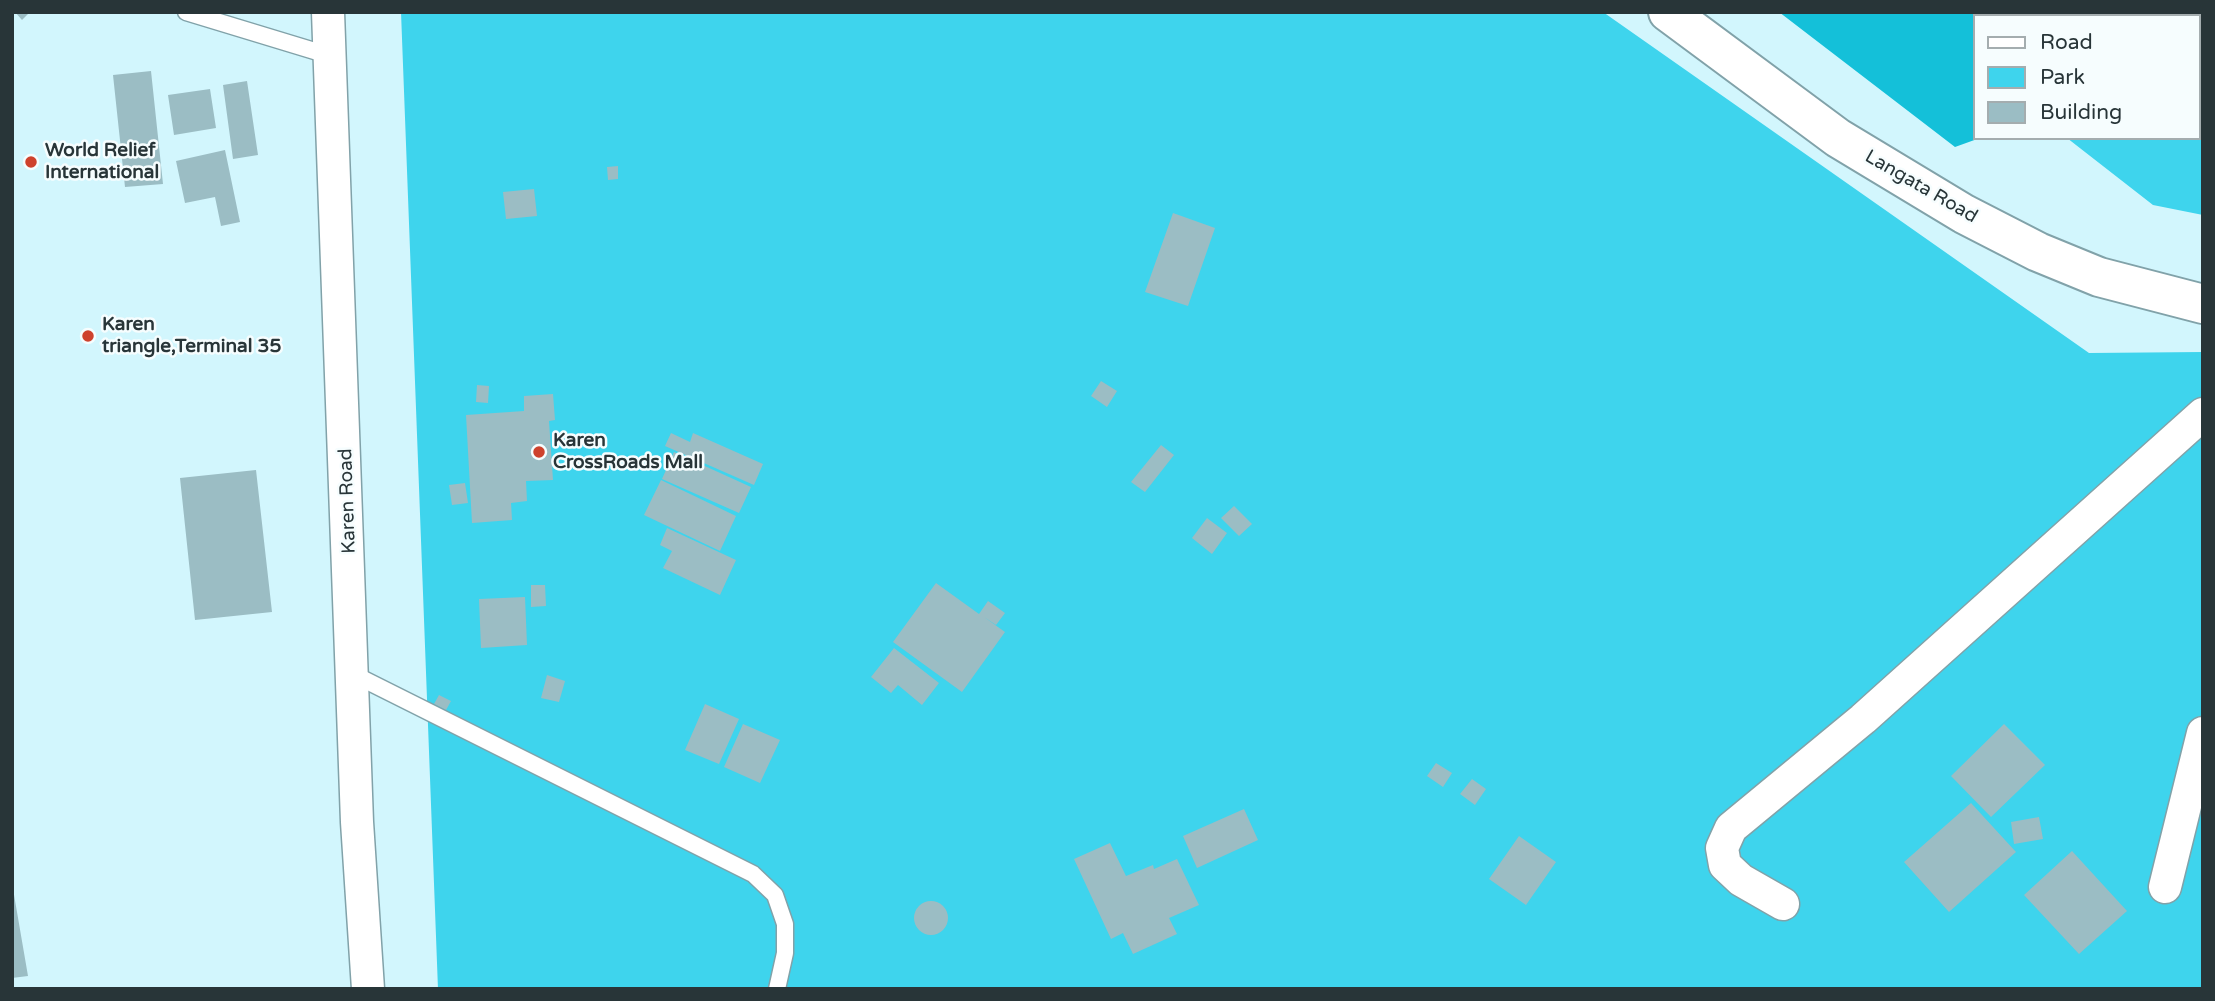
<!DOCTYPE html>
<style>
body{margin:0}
#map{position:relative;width:2215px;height:1001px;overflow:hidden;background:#d2f6fd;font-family:"Varela Round",sans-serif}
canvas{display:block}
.frame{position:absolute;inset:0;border:14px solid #283538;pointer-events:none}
.legend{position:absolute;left:1973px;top:14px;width:228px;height:126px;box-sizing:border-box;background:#f6fdfe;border:2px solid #a4adaf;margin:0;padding:9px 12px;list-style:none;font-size:21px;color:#283538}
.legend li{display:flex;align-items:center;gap:14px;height:35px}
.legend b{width:35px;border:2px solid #a4adaf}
</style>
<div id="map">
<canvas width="2215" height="1001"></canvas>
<div class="frame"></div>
<ul class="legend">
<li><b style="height:9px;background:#fff"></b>Road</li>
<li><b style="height:19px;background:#3ed4ed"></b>Park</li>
<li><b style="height:19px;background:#9bbdc4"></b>Building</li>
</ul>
</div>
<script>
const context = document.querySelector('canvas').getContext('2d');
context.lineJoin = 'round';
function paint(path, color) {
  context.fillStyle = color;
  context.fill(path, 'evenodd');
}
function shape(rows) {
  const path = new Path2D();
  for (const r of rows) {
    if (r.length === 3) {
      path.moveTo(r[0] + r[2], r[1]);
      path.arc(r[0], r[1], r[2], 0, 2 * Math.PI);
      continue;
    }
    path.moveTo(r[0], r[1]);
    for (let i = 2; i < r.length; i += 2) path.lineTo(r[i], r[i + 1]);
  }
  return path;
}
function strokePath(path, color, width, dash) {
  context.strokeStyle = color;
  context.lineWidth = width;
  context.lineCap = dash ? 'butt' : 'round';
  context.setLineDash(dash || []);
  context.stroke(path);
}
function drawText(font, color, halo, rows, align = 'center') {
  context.font = font + ' "Varela Round",sans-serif';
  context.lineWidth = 5;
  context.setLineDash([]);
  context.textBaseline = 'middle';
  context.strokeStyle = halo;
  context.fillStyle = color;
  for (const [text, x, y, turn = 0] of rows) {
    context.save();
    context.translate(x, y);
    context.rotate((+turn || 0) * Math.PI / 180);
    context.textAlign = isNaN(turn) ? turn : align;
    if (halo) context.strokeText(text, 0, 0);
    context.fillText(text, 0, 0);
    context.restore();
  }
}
paint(shape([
 [401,12,1603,12,2089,353,2203,352,2203,989,438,989],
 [1906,12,2203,12,2203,215,2153,205,2067,138,2199,138,2199,16,1975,16]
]), '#3ed4ed');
paint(shape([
 [1779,12,2203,12,2203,39,2199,46,2199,16,1975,16,1975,138,1980,138,1955,147]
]), '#14c0d9');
paint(shape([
 [15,12,30,12,22,20],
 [151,71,163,184,125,187,113,75],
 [247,81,258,155,233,159,223,85],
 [210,89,216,128,174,135,168,95],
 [225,150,240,222,221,226,215,197,185,203,176,161],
 [618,166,618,179,608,180,607,167],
 [534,189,537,216,506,219,503,192],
 [1173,213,1215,228,1188,306,1145,292],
 [1101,381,1117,391,1107,407,1091,396],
 [477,385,489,386,488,403,476,402],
 [553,394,555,420,549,421,553,480,526,481,527,501,511,503,512,520,472,523,466,415,524,411,524,396],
 [671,433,690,442,693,433,763,464,754,485,665,446],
 [1161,445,1174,455,1145,492,1131,482],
 [674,452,751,487,739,513,662,479],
 [256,470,272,612,195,620,180,478],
 [661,480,736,516,720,551,644,515],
 [465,483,468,503,452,505,449,485],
 [1234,506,1252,524,1239,536,1221,518],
 [1207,518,1227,533,1212,554,1192,538],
 [667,528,736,560,720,595,663,568,672,551,660,545],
 [936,583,979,614,988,601,1005,613,996,625,984,617,1005,632,962,692,893,642],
 [531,585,545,585,546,606,531,607],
 [525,597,527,645,481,648,479,599],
 [894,648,939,683,922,705,898,685,891,693,871,677],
 [547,675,565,681,559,702,541,698],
 [439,695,451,701,446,710,434,704],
 [705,704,739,719,719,764,685,750],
 [743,724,780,740,760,783,724,767],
 [2004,724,2045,765,1991,817,1951,776],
 [1436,763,1452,773,1443,787,1427,776],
 [1472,779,1486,789,1475,805,1460,794],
 [1971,803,2016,852,1949,912,1904,862],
 [1244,809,1258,840,1197,868,1183,836],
 [2039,817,2043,839,2014,844,2011,822],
 [1519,836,1556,862,1526,905,1489,879],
 [1110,843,1126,876,1153,865,1154,869,1177,859,1199,905,1169,918,1177,934,1133,954,1123,933,1111,939,1074,859],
 [2072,851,2127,911,2079,954,2024,895],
 [12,883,28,976,12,978],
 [931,918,17]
]), '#9bbdc4');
const lane = shape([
 [186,12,331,56],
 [353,674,753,874,775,895,785,924,785,953,777,989]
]);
const street = shape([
 [328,12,357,822,368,989],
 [2165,887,2203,733],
 [1783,904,1741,880,1725,865,1722,848,1731,828,1863,719,2203,414]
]);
const secondary = shape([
 [1668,12,1838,138,1964,214,2038,252,2099,277,2203,304]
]);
strokePath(lane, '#81a2a9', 19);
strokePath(street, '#81a2a9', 35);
strokePath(secondary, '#81a2a9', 42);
strokePath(lane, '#fff', 16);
strokePath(street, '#fff', 32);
strokePath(secondary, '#fff', 38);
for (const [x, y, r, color] of [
 [31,162,7,"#ce422d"],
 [88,336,7,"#ce422d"],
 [539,452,7,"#ce422d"]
]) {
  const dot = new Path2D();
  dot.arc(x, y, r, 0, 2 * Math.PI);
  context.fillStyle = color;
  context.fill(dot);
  strokePath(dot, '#f6fdfe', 2.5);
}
drawText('bold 19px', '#283538', '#f6fdfe', [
 ["World Relief",45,151],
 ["International",45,173],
 ["Karen",102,325],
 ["triangle,Terminal 35",102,347],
 ["Karen",553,441],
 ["CrossRoads Mall",553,463]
], 'left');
drawText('19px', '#283538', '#f6fdfe', [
 ["Langata Road",1921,187,30],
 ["Karen Road",348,501,-92]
]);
</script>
